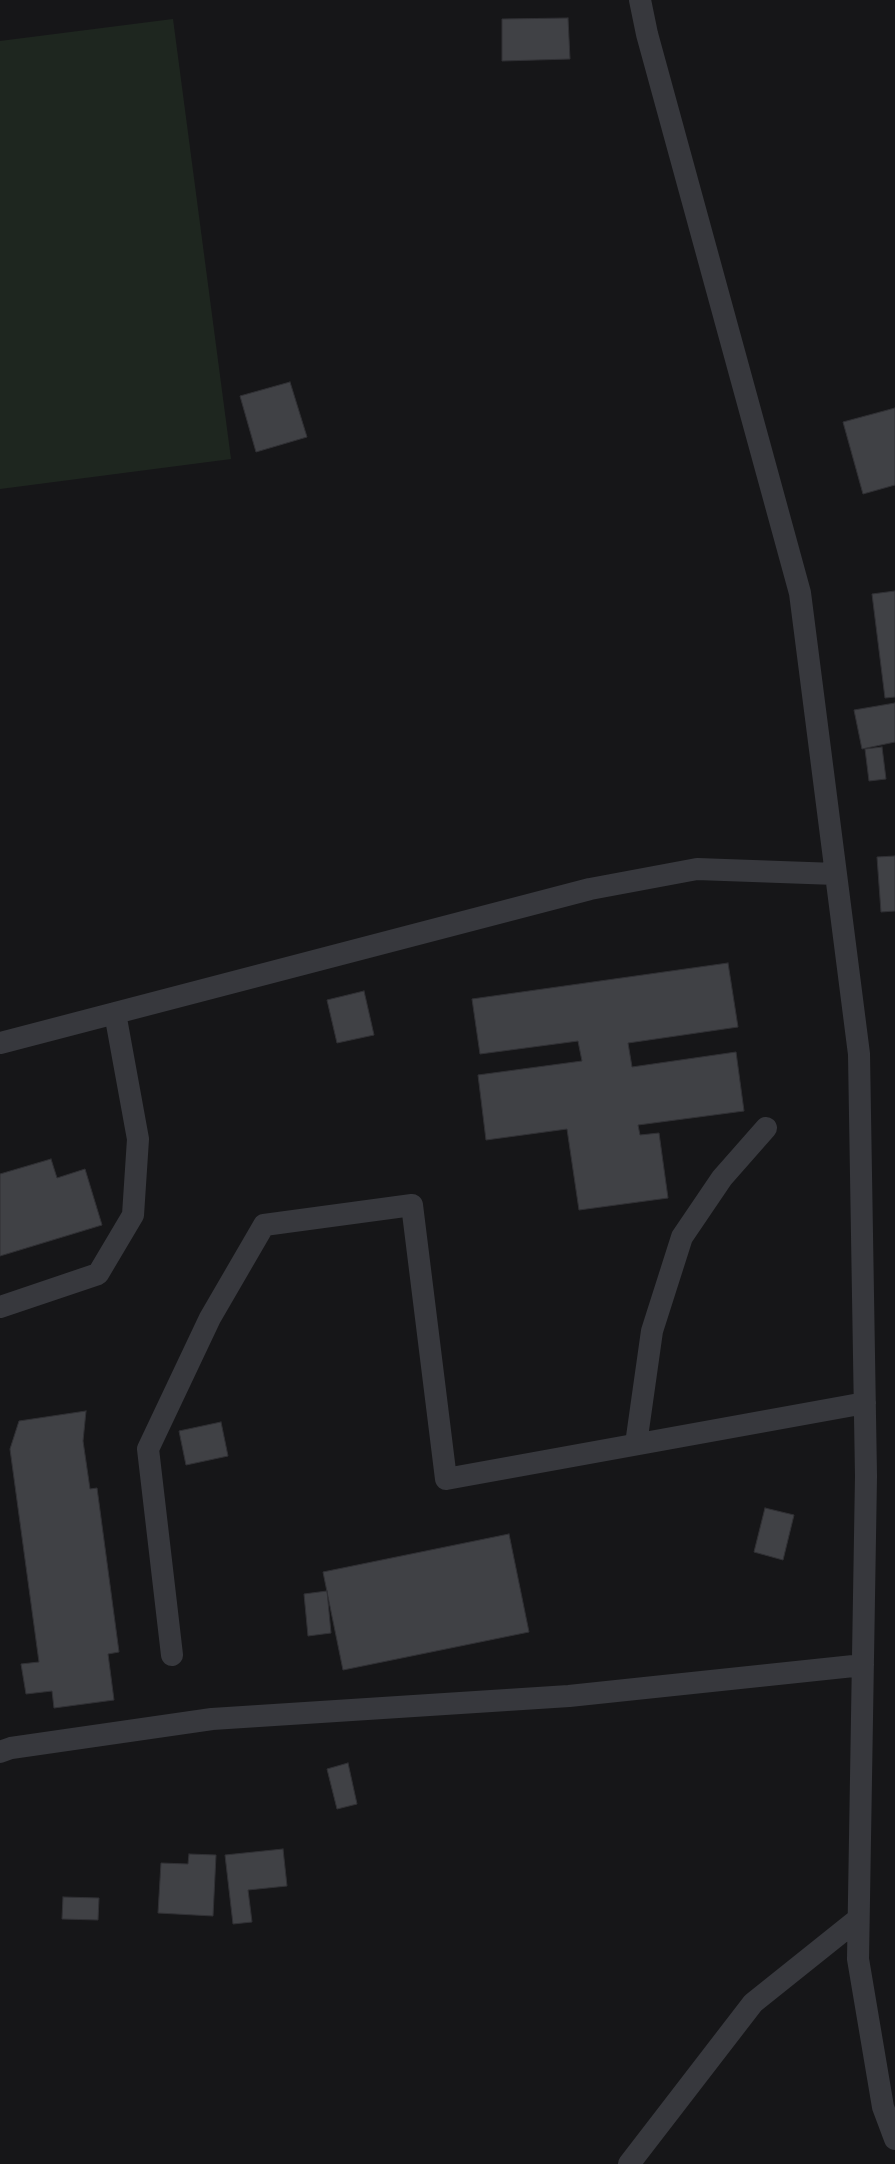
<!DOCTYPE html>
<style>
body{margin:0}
canvas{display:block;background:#161618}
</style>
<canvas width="895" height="2164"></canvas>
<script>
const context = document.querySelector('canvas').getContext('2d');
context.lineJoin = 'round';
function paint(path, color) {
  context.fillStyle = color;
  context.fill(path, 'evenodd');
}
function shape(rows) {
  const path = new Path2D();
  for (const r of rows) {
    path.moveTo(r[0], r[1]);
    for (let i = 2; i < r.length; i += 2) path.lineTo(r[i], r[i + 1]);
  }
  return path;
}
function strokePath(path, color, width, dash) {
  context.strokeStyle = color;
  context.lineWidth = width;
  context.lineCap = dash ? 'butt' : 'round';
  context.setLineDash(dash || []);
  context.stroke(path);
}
paint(shape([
 [173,19,231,459,0,489,0,41]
]), '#1e261f');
const building = shape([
 [568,18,570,59,502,61,502,19,568,18],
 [290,382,307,437,256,452,240,396,290,382],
 [895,408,895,485,863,494,843,422,895,408],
 [895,591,895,697,885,698,872,594,895,591],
 [895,703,895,742,862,749,854,710,895,703],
 [882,747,886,779,869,781,865,749,882,747],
 [895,856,895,911,881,912,877,857,895,856],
 [728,963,738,1027,628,1043,632,1067,736,1052,744,1111,638,1125,640,1135,659,1133,668,1198,579,1210,567,1129,486,1140,478,1075,582,1061,578,1041,480,1054,472,999,728,963],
 [364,991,374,1035,337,1043,327,1000,364,991],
 [51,1159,57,1178,85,1169,102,1225,0,1256,0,1174,51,1159],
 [86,1411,83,1441,90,1489,97,1488,119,1652,108,1654,114,1700,54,1708,52,1691,26,1694,21,1664,39,1662,10,1449,19,1421,86,1411],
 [221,1422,228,1456,186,1465,179,1431,221,1422],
 [765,1508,794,1515,783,1560,754,1552,765,1508],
 [509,1534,529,1632,343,1670,323,1572,509,1534],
 [327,1591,331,1633,308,1636,304,1594,327,1591],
 [348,1763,357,1804,337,1809,327,1769,348,1763],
 [283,1849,287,1886,248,1890,252,1922,233,1924,225,1855,283,1849],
 [189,1854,216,1855,213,1916,158,1913,161,1863,188,1864,189,1854],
 [63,1897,99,1898,98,1920,62,1919,63,1897]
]);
paint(building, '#404145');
strokePath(building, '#303034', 1);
strokePath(shape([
 [640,0,647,34,800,593,859,1054,866,1476,858,1959,883,2107,895,2139],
 [0,1043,590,889,697,869,836,874],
 [0,1307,98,1274,133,1215,138,1139,115,1013],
 [636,1444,652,1331,682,1237,722,1178,766,1128],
 [172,1655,148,1449,210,1318,264,1225,412,1205,446,1479,865,1403],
 [0,1752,11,1748,212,1719,569,1696,863,1665],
 [629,2164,753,2003,858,1919]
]), '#37383d', 22);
</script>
